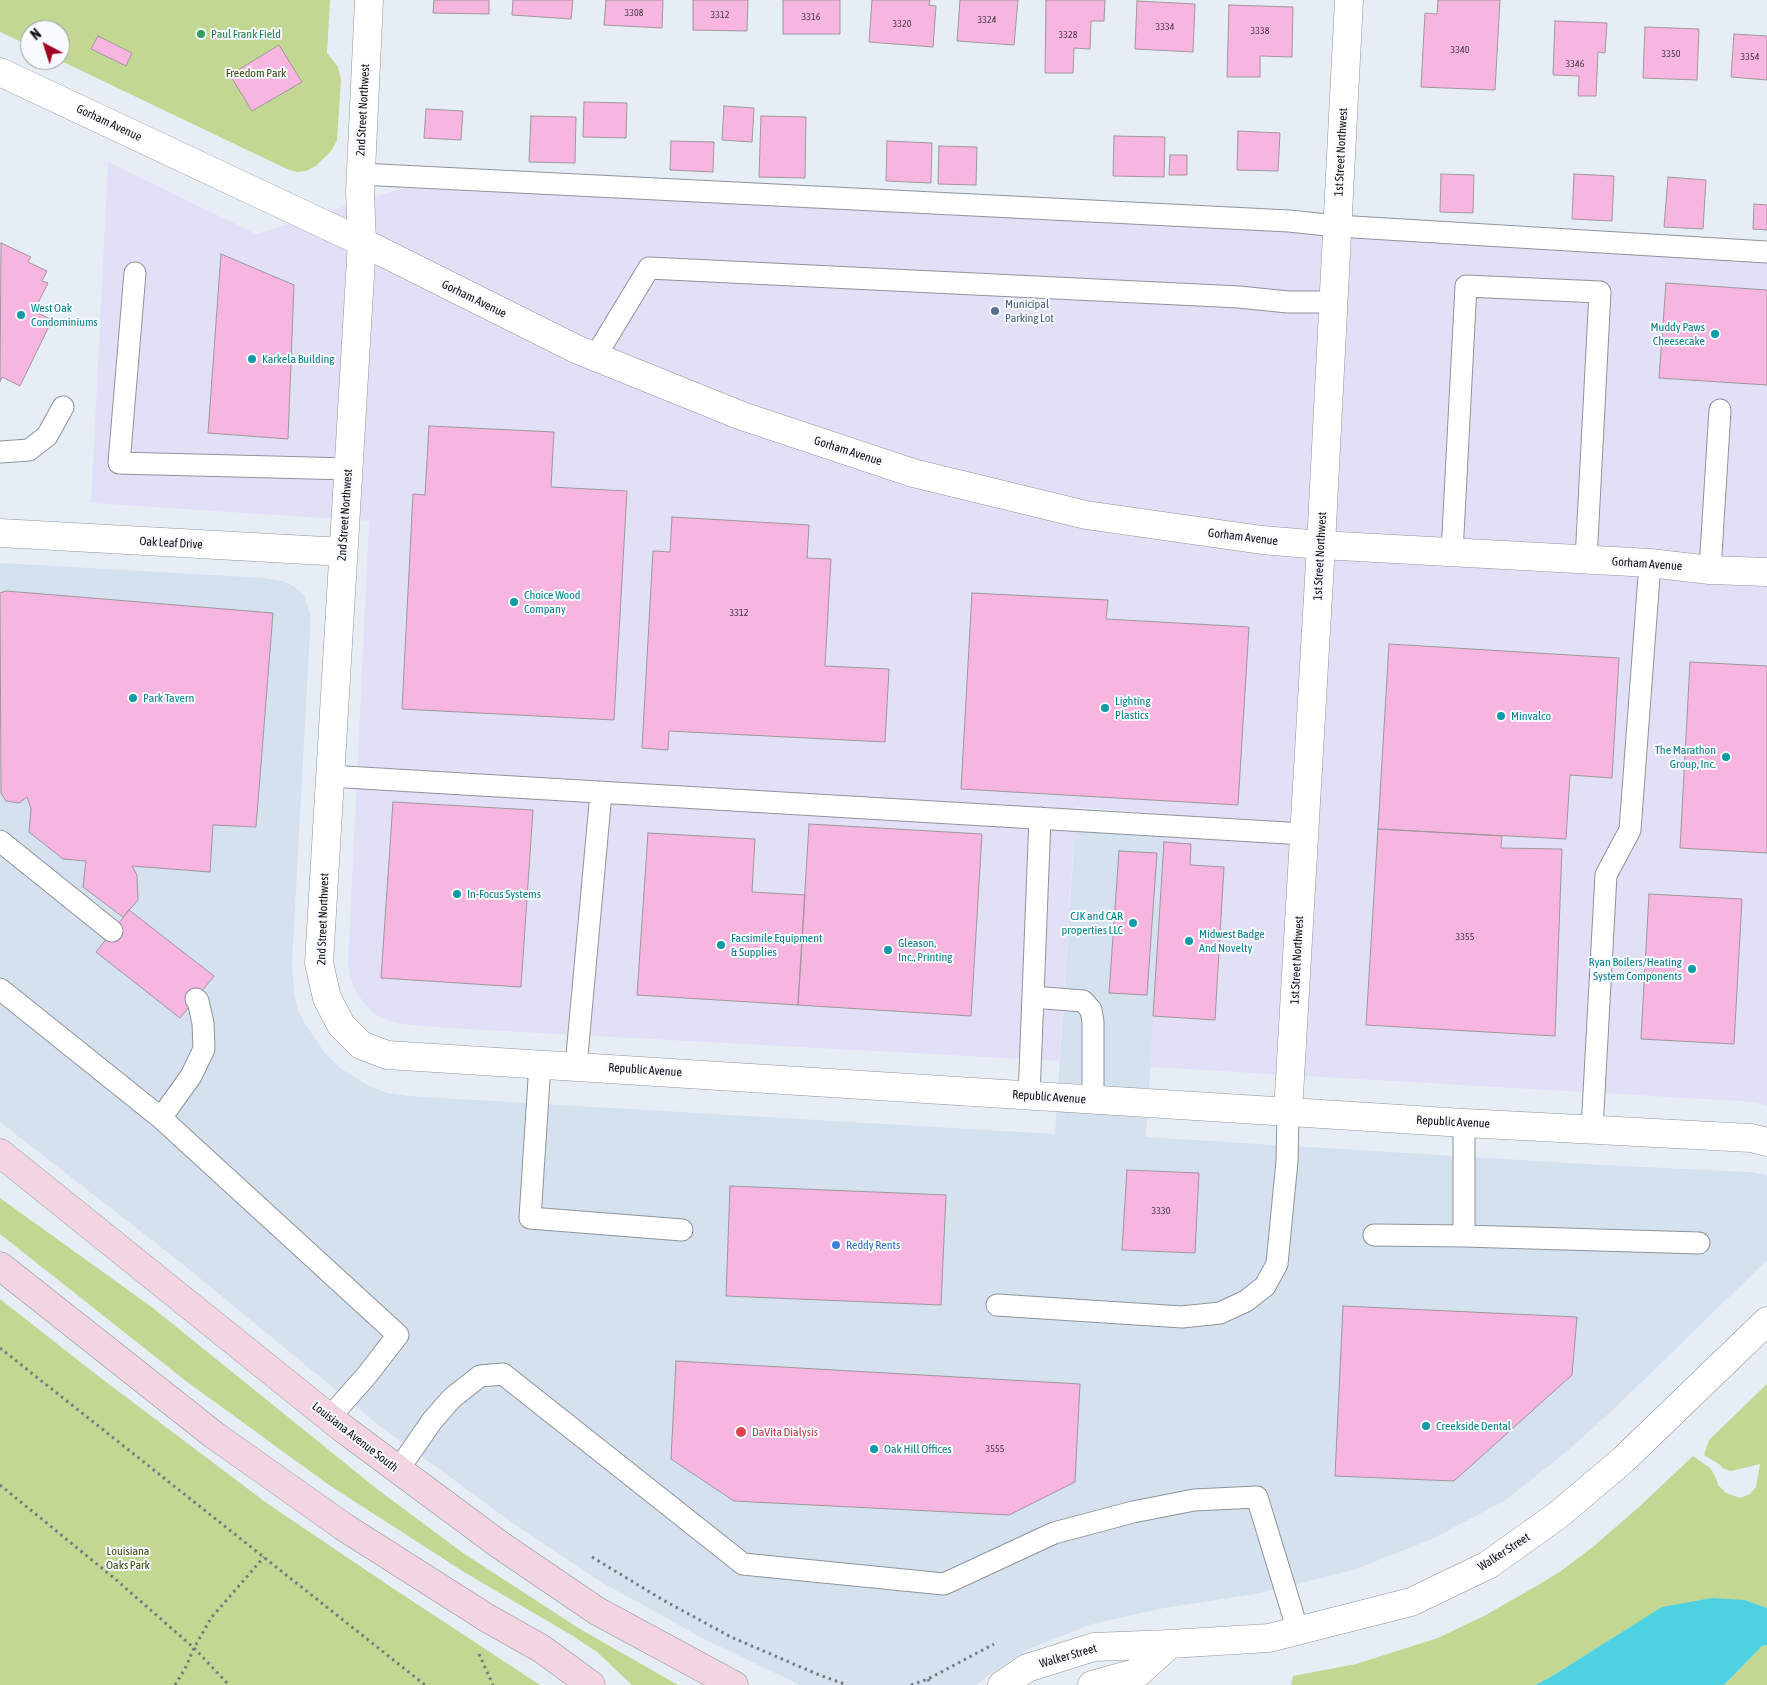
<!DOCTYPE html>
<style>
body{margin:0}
#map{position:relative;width:1767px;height:1685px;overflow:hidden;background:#e7edf5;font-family:"Asap Condensed",sans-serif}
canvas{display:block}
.north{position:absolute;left:20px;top:20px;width:50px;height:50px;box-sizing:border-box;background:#f7faff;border:1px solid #9a9da1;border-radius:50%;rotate:320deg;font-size:14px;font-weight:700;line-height:20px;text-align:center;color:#0f1114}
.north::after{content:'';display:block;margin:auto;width:18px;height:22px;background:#a20424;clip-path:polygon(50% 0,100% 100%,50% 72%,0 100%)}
</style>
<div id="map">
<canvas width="1767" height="1685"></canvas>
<div class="north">N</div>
</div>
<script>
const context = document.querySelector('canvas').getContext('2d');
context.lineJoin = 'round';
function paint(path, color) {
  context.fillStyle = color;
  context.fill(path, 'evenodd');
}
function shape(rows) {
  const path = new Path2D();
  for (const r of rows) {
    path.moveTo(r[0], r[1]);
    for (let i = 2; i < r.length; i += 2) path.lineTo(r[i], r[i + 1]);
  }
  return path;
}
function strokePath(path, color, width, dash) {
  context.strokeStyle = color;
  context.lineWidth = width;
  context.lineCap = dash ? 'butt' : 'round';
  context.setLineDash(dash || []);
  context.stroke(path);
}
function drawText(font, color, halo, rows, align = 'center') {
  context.font = font + ' "Asap Condensed",sans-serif';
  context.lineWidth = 4;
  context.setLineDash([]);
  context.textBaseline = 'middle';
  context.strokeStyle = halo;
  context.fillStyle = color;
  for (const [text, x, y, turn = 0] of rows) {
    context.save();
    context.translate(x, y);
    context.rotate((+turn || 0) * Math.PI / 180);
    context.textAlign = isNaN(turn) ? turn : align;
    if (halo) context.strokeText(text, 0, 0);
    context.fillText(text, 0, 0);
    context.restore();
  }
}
paint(shape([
 [0,563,265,578,283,581,295,587,304,595,310,614,310,631,292,963,294,992,297,1007,305,1024,325,1053,340,1068,367,1085,387,1093,408,1096,1055,1134,1075,828,1165,833,1146,1137,1602,1165,1750,1172,1767,1175,1767,1260,1616,1407,1565,1453,1504,1501,1432,1539,1356,1569,1298,1584,1255,1594,1164,1608,1092,1624,1031,1648,1008,1662,975,1685,800,1685,702,1638,647,1607,606,1585,513,1523,381,1427,180,1262,0,1122]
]), '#d6e1ef');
paint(shape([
 [108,162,256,234,400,189,421,185,515,187,1767,257,1767,1105,1743,1101,1704,1099,1150,1067,1165,814,1076,807,1059,1061,447,1028,403,1024,389,1021,374,1014,363,1002,355,990,350,976,348,963,369,521,91,503]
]), '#e2e0f6');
paint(shape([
 [0,0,330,0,327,53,338,67,341,79,337,140,332,150,316,166,306,171,297,172,289,170,59,60,60,30,30,30,30,46,0,32],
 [0,1198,153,1308,377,1489,463,1553,580,1629,678,1685,632,1685,597,1652,573,1636,464,1572,329,1485,186,1381,0,1234],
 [0,1299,102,1379,268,1504,391,1587,540,1685,0,1685],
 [1767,1384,1767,1608,1745,1600,1626,1630,1549,1678,1535,1685,1291,1685,1293,1676,1356,1664,1438,1638,1486,1615,1538,1585,1561,1571,1594,1546,1640,1506,1693,1456,1710,1468,1716,1478,1718,1485,1726,1493,1740,1498,1750,1494,1756,1487,1760,1464,1731,1471,1724,1469,1719,1464,1704,1455,1709,1440],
 [1767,1645,1767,1685,1724,1685,1762,1646]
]), '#c2d792');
paint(shape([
 [1712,1598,1745,1600,1767,1608,1767,1645,1762,1646,1724,1685,1535,1685,1549,1678,1662,1607]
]), '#4ed2e2');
const building = shape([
 [434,0,489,0,489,14,433,13,434,0],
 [513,0,573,0,571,19,512,15,513,0],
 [606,0,663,0,662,28,604,25,606,0],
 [693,0,748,0,747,31,693,30,693,0],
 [783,0,840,0,840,34,783,34,783,0],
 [872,0,930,0,929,5,936,6,933,47,869,42,872,0],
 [960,0,1018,0,1014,45,957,41,960,0],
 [1046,0,1105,0,1104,21,1091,21,1090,49,1074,48,1073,73,1045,73,1046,0],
 [1438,0,1500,0,1495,90,1421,87,1425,13,1437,14,1438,0],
 [1137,1,1195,4,1193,52,1135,49,1137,1],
 [1229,5,1293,7,1292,57,1260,56,1260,77,1227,77,1229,5],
 [1555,21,1607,23,1605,53,1598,52,1596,96,1578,96,1579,76,1553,75,1555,21],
 [1645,27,1699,29,1697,80,1643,78,1645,27],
 [1734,34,1767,36,1767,80,1731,77,1734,34],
 [98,36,132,53,126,66,91,49,98,36],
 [279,45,302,82,252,111,230,75,279,45],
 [584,102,627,103,626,138,583,137,584,102],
 [724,106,754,108,752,142,722,140,724,106],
 [426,109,463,111,461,140,424,138,426,109],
 [531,116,576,117,575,163,529,162,531,116],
 [761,116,806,117,805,178,759,177,761,116],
 [1238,131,1280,133,1278,171,1237,170,1238,131],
 [1114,136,1165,137,1164,177,1113,176,1114,136],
 [671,141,714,142,713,172,670,170,671,141],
 [887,141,932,143,931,183,886,181,887,141],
 [939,146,977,147,976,185,938,184,939,146],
 [1170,155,1187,155,1187,175,1169,175,1170,155],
 [1441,174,1474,175,1473,213,1440,212,1441,174],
 [1574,174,1614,176,1612,221,1572,219,1574,174],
 [1668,177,1706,180,1703,229,1664,227,1668,177],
 [1754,204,1767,205,1767,230,1753,229,1754,204],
 [1,243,31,257,28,262,47,271,42,281,48,283,34,311,52,320,20,386,2,377,0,382,1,243],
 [221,254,294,285,288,439,208,433,221,254],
 [1666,283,1767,290,1767,385,1659,378,1666,283],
 [429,426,554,432,551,487,627,491,614,720,402,709,413,494,425,495,429,426],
 [672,517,809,525,807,558,831,559,825,666,889,669,885,742,669,731,668,750,642,748,653,551,670,552,672,517],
 [6,591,273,613,256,827,213,825,210,872,132,866,137,875,138,900,123,917,83,887,86,861,63,859,29,832,31,809,27,797,19,803,6,801,1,793,0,593,6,591],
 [972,593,1108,600,1106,619,1249,627,1238,805,961,789,972,593],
 [1389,644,1619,658,1612,778,1570,775,1566,839,1378,829,1389,644],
 [1690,662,1767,666,1767,853,1680,848,1690,662],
 [393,802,533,810,521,987,381,978,393,802],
 [809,824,982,834,971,1016,798,1005,809,824],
 [1378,829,1502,836,1501,848,1562,849,1555,1036,1366,1025,1378,829],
 [648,833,755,839,752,892,805,895,798,1005,637,995,648,833],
 [1164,842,1191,844,1190,865,1224,867,1215,1020,1153,1016,1164,842],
 [1119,851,1157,853,1147,995,1109,993,1119,851],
 [1649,894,1742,899,1734,1044,1641,1039,1649,894],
 [129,910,214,976,180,1018,96,952,129,910],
 [1127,1170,1199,1173,1195,1253,1122,1250,1127,1170],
 [730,1186,946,1195,941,1305,726,1296,730,1186],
 [1343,1306,1577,1317,1572,1375,1454,1481,1335,1476,1343,1306],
 [676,1361,1080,1384,1075,1482,1009,1515,734,1501,671,1459,676,1361]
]);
paint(building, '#f7b6df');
strokePath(building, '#a0979d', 1);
const service = shape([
 [360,174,1289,221,1337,226,1767,252],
 [135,273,119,463,349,469],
 [595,357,649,268,1239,297,1288,302,1333,302],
 [0,452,29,450,47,436,63,407],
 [1452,553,1466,286,1600,292,1586,560],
 [1710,570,1720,410],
 [329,776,1304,834],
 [0,841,112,931],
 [0,989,161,1118,398,1335,367,1375,330,1417],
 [1033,997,1083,1001,1091,1010,1093,1022,1093,1100],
 [540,1064,530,1218,682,1230],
 [576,1066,601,793],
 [1029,1096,1040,818],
 [161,1118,191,1076,204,1049,203,1023,198,1001,196,999],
 [1464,1123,1464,1236,1699,1243],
 [1592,1129,1606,875,1630,830,1650,563],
 [1374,1235,1464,1236],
 [997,1305,1182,1317,1220,1313,1246,1301,1265,1286,1277,1264,1287,1161,1288,1112],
 [398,1470,432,1421,452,1398,480,1376,503,1374,743,1564,944,1584,1054,1533,1133,1512,1194,1500,1257,1497,1298,1631]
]);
const minor = shape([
 [369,0,360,192,362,242,319,963,327,998,341,1025,361,1045,387,1055,1464,1123,1751,1138,1767,1142],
 [0,533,343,552],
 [1288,1112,1321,545,1349,0]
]);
const tertiary = shape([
 [0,72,362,242,576,349,742,416,913,473,1086,515,1262,540,1321,545,1650,563,1710,570,1767,572],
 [1002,1685,1027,1668,1094,1647,1170,1644,1269,1638,1411,1602,1488,1565,1558,1515,1623,1460,1767,1321],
 [1092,1685,1139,1672,1170,1644]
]);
const secondary = shape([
 [0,1153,341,1427,500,1545,597,1611,734,1685],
 [0,1266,214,1435,344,1527,487,1618,542,1649,591,1685]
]);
strokePath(service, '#8e949b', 23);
strokePath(minor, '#8e949b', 29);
strokePath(tertiary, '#8e949b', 29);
strokePath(secondary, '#8e949b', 29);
strokePath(shape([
 [0,1348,425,1685],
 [0,1485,114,1578,194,1648,229,1685],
 [592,1557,663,1600,731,1637,817,1674,847,1685],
 [479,1654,493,1685],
 [928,1679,930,1685],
 [175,1685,185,1669,194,1648,211,1618,264,1557],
 [911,1685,928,1679,994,1644]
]), '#787c81', 3, [2.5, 4]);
strokePath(service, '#fff', 21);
strokePath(minor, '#fff', 28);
strokePath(tertiary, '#fff', 28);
strokePath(secondary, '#f3d5e1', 28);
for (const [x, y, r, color] of [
 [201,34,5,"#2e9e5b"],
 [995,311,5,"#5c6f8a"],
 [21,315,5,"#0f9aa8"],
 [1715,334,5,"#0f9aa8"],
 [252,359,5,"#0f9aa8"],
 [514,602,5,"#0f9aa8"],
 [133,698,5,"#0f9aa8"],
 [1105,708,5,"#0f9aa8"],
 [1501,716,5,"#0f9aa8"],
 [1726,757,5,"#0f9aa8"],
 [457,894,5,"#0f9aa8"],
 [1133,923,5,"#0f9aa8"],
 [1189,941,5,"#0f9aa8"],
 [721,945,5,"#0f9aa8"],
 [888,950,5,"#0f9aa8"],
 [1692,969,5,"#0f9aa8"],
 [836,1245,5,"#3f7fe0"],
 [1426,1426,5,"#0f9aa8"],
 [741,1432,6,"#e0444e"],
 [874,1449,5,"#0f9aa8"]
]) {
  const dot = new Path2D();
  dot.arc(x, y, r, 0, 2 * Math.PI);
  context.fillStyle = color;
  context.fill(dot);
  strokePath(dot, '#f7faff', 2);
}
drawText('10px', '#493a47', null, [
 ["3308",634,13],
 ["3312",720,15],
 ["3316",811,17],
 ["3324",987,20],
 ["3320",902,24],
 ["3334",1165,27],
 ["3338",1260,31],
 ["3328",1068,35],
 ["3340",1460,50],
 ["3350",1671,54],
 ["3354",1750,57],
 ["3346",1575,64],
 ["3312",739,613],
 ["3355",1465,937],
 ["3330",1161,1211],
 ["3555",995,1449]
]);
drawText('12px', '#27864d', '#f7faff', [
 ["Paul Frank Field",211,34]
], 'left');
drawText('12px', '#3e4d0d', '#f7faff', [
 ["Freedom Park",256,73],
 ["Louisiana",128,1551],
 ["Oaks Park",128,1565]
]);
drawText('12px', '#0f1114', '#f7faff', [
 ["2nd Street Northwest",363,110,-87],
 ["Gorham Avenue",109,123,25],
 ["1st Street Northwest",1341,152,-87],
 ["Gorham Avenue",474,299,26],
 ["Gorham Avenue",848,451,18],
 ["2nd Street Northwest",345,515,-86],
 ["Gorham Avenue",1243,537,7],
 ["Oak Leaf Drive",171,543,3],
 ["1st Street Northwest",1320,556,-87],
 ["Gorham Avenue",1647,564,4],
 ["2nd Street Northwest",323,919,-88],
 ["1st Street Northwest",1297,960,-87],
 ["Republic Avenue",645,1070,4],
 ["Republic Avenue",1049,1097,4],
 ["Republic Avenue",1453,1122,3],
 ["Louisiana Avenue South",355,1437,38],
 ["Walker Street",1504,1552,-33],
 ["Walker Street",1068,1656,-16]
]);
drawText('12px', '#4e5e75', '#f7faff', [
 ["Municipal",1005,304],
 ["Parking Lot",1005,318]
], 'left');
drawText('12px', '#0d838f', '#f7faff', [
 ["West Oak",31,308],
 ["Condominiums",31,322],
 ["Muddy Paws",1705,327,"right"],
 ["Cheesecake",1705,341,"right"],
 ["Karkela Building",262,359],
 ["Choice Wood",524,595],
 ["Company",524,609],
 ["Park Tavern",143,698],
 ["Lighting",1115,701],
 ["Plastics",1115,715],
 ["Minvalco",1511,716],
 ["The Marathon",1716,750,"right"],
 ["Group, Inc.",1716,764,"right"],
 ["In-Focus Systems",467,894],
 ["CJK and CAR",1123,916,"right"],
 ["properties LLC",1123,930,"right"],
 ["Midwest Badge",1199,934],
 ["And Novelty",1199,948],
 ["Facsimile Equipment",731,938],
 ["& Supplies",731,952],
 ["Gleason,",898,943],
 ["Inc., Printing",898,957],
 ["Ryan Boilers/Heating",1682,962,"right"],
 ["System Components",1682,976,"right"],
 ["Creekside Dental",1436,1426],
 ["Oak Hill Offices",884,1449]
], 'left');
drawText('12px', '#366cbe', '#f7faff', [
 ["Reddy Rents",846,1245]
], 'left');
drawText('12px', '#be3a42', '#f7faff', [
 ["DaVita Dialysis",752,1432]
], 'left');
</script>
